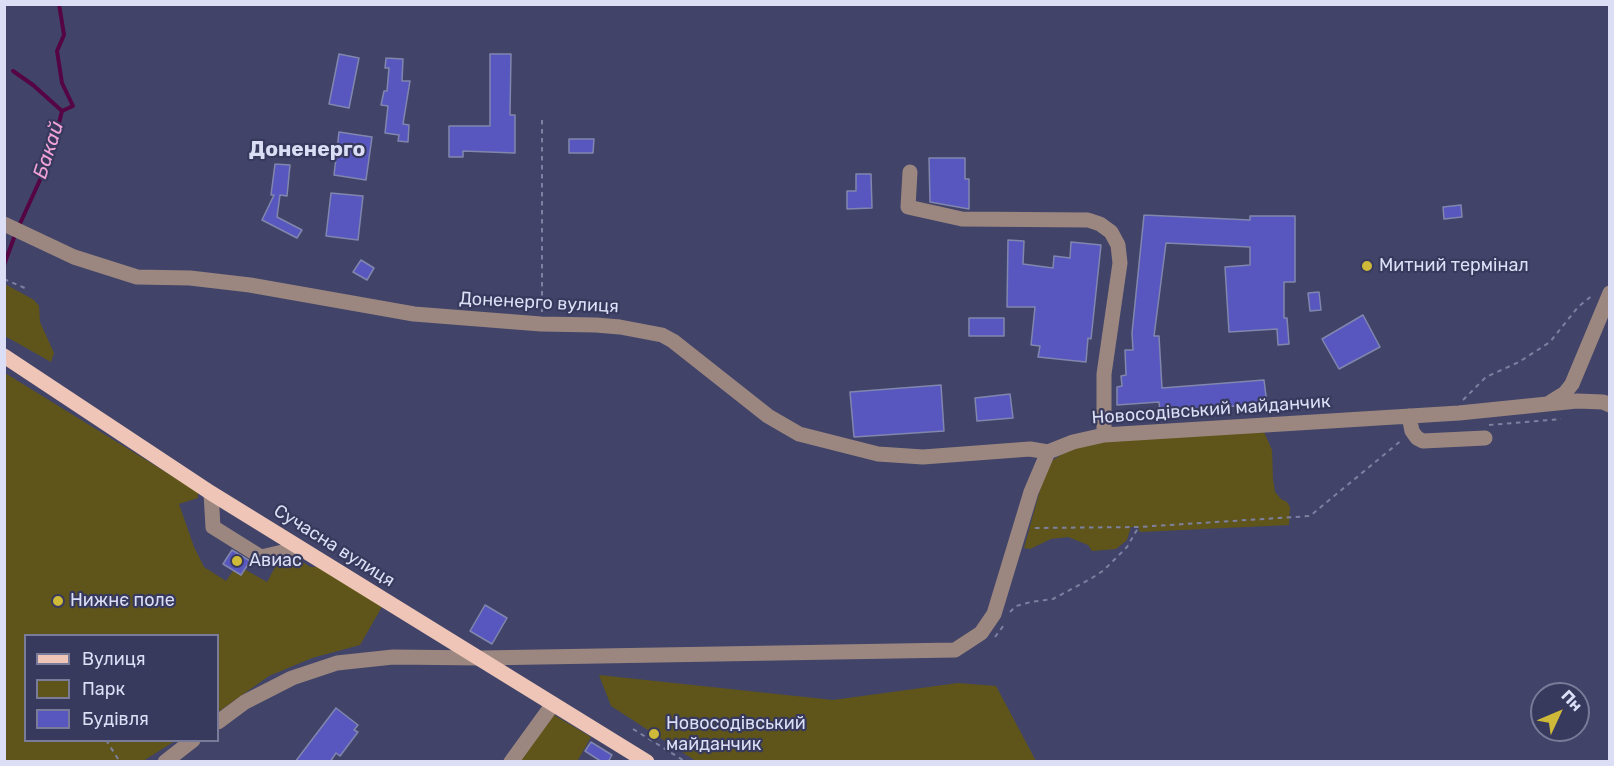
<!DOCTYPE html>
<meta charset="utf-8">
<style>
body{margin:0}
#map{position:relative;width:1614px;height:766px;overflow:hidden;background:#414468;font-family:Rubik,sans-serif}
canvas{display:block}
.frame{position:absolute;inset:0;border:6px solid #dbdef4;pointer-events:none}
.legend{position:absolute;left:24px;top:634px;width:195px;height:108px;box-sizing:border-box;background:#37395d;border:2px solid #797b99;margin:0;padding:8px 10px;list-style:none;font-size:18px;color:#dbdef4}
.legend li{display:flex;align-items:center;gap:12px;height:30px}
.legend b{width:30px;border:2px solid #797b99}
.north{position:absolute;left:1530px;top:682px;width:60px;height:60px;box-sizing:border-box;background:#37395d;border:2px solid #797b99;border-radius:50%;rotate:46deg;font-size:16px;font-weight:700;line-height:24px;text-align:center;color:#dbdef4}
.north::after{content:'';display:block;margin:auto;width:21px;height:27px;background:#ceb938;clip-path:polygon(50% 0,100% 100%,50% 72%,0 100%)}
</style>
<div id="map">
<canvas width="1614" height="766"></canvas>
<div class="frame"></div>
<ul class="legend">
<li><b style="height:8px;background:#eec5b6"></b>Вулиця</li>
<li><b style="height:16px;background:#5f551a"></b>Парк</li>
<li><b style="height:16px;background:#5857bf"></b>Будівля</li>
</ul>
<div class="north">Пн</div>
</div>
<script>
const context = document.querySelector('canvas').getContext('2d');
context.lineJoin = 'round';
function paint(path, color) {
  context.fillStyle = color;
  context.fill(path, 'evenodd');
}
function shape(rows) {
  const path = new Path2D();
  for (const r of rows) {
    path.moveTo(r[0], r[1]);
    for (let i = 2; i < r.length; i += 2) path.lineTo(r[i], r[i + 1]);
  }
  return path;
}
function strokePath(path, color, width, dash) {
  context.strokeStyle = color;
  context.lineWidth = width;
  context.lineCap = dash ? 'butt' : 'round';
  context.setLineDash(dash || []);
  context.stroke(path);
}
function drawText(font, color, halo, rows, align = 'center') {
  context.font = font + ' Rubik,sans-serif';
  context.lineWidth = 4.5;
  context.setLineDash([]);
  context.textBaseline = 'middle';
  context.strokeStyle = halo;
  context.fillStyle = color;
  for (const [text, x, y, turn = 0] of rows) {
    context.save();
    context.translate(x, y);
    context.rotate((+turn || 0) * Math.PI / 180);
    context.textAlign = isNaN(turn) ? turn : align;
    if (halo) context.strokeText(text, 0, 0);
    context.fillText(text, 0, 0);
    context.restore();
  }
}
paint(shape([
 [5,284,34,300,39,306,40,322,54,353,51,362,5,336],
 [5,373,198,492,198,498,179,504,194,547,204,567,226,581,237,565,267,582,279,560,293,555,310,567,324,567,383,605,360,645,312,658,269,676,218,712,218,636,26,636,26,740,175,741,143,761,5,761],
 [1264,432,1272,450,1273,479,1275,492,1281,499,1287,502,1290,507,1289,525,1140,532,1138,527,1131,527,1127,540,1116,549,1092,551,1088,545,1068,537,1051,539,1030,549,1024,548,1045,472,1053,460,1075,446,1104,440],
 [599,675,833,700,958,683,996,686,1036,761,696,761,611,706],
 [554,715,591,737,578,760,580,761,514,762]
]), '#5f551a');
strokePath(shape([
 [13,71,33,85,62,111],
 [18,228,50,158,62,111,73,106,62,83,57,51,64,35,59,4],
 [4,265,15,235]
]), '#550543', 4);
const building = shape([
 [339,54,359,58,349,108,329,104,339,54],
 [490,54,511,54,510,115,515,115,515,153,463,151,463,157,449,157,449,126,490,126,490,54],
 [386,58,403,59,402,81,410,81,403,124,409,125,408,142,398,141,399,135,385,133,388,106,381,105,384,91,387,91,389,68,385,68,386,58],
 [339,132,372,137,366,180,334,175,339,132],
 [569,139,594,139,593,153,569,153,569,139],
 [929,158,965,158,965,179,969,179,969,209,930,202,929,158],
 [275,164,290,165,287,196,280,195,277,217,302,230,297,238,262,220,274,195,271,195,275,164],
 [856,174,871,174,872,208,847,209,847,191,856,191,856,174],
 [331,193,363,196,358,240,326,236,331,193],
 [1461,205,1462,217,1444,219,1443,207,1461,205],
 [1144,215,1250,220,1250,216,1295,216,1295,282,1284,282,1284,318,1287,318,1289,344,1278,345,1277,329,1229,332,1225,267,1250,265,1250,247,1166,243,1154,336,1159,336,1162,388,1264,380,1267,404,1160,411,1159,402,1117,405,1117,387,1122,386,1121,376,1126,375,1125,350,1133,350,1132,333,1144,215],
 [1008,240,1024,241,1023,264,1053,268,1054,256,1070,258,1071,242,1101,245,1091,339,1088,338,1086,362,1038,357,1040,346,1031,345,1035,307,1007,307,1008,240],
 [361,260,374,268,367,280,353,272,361,260],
 [1319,292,1321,310,1310,311,1308,293,1319,292],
 [1363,315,1380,347,1339,369,1322,339,1363,315],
 [969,318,1004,318,1004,336,969,336,969,318],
 [941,385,944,431,854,437,850,392,941,385],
 [1010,394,1013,418,977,421,975,398,1010,394],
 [232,550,250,561,241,575,223,564,232,550],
 [485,605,507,618,492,644,470,631,485,605],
 [336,708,358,725,354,730,358,732,340,756,336,753,330,762,295,762,336,708],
 [591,742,612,755,608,762,602,762,585,751,591,742]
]);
paint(building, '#5857bf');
strokePath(building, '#8186ae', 1.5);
strokePath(shape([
 [542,120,542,312],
 [4,279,27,289],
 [1463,400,1486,377,1519,362,1550,342,1578,307,1594,294],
 [1489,425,1561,419],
 [1035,528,1138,527,1310,516,1403,439],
 [1010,612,1016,606,1031,602,1053,599,1092,578,1104,570,1127,547,1138,528],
 [995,637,1004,625],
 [633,729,686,762],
 [106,740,120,762]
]), '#7d809f', 2, [4.5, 4.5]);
strokePath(shape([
 [910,172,908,207,962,219,1088,220,1100,224,1111,232,1118,245,1120,263,1104,374,1104,435],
 [4,224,74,257,137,277,190,278,250,285,414,314,541,324,596,325,620,327,662,335,673,341,768,416,799,434,878,454,923,457,1030,449,1048,452],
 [1549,403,1565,393,1572,384,1610,293],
 [1409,416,1412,431,1417,438,1423,441,1485,438],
 [211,493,213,527,261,557,300,548],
 [218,722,245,702,292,678,337,663,393,657,481,658,955,650,981,633,994,614,1031,492,1048,452,1073,442,1104,435,1459,413,1577,401,1603,402,1610,405],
 [165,762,193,740],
 [511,762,553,704]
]), '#9c8780', 15);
strokePath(shape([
 [4,356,211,493,647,762]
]), '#eec5b6', 15);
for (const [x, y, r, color] of [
 [1367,266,6,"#ceb938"],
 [237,561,6,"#ceb938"],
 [58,601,6,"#ceb938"],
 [654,734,6,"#ceb938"]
]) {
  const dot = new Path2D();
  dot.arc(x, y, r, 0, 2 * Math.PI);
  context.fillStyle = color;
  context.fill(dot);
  strokePath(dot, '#37395d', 2);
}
drawText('18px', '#dbdef4', '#37395d', [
 ["Митний термінал",1379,266],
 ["Авиас",249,561],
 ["Нижнє поле",70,601],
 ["Новосодівський",666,724],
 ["майданчик",666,745]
], 'left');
drawText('18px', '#dbdef4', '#37395d', [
 ["Доненерго вулиця",539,303,3],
 ["Новосодівський майданчик",1211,410,-4],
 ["Сучасна вулиця",334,546,32]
]);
drawText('italic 20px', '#f1a3d7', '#37395d', [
 ["Бакай",49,150,-72]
]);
drawText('bold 21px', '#dbdef4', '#37395d', [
 ["Доненерго",307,150]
]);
</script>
